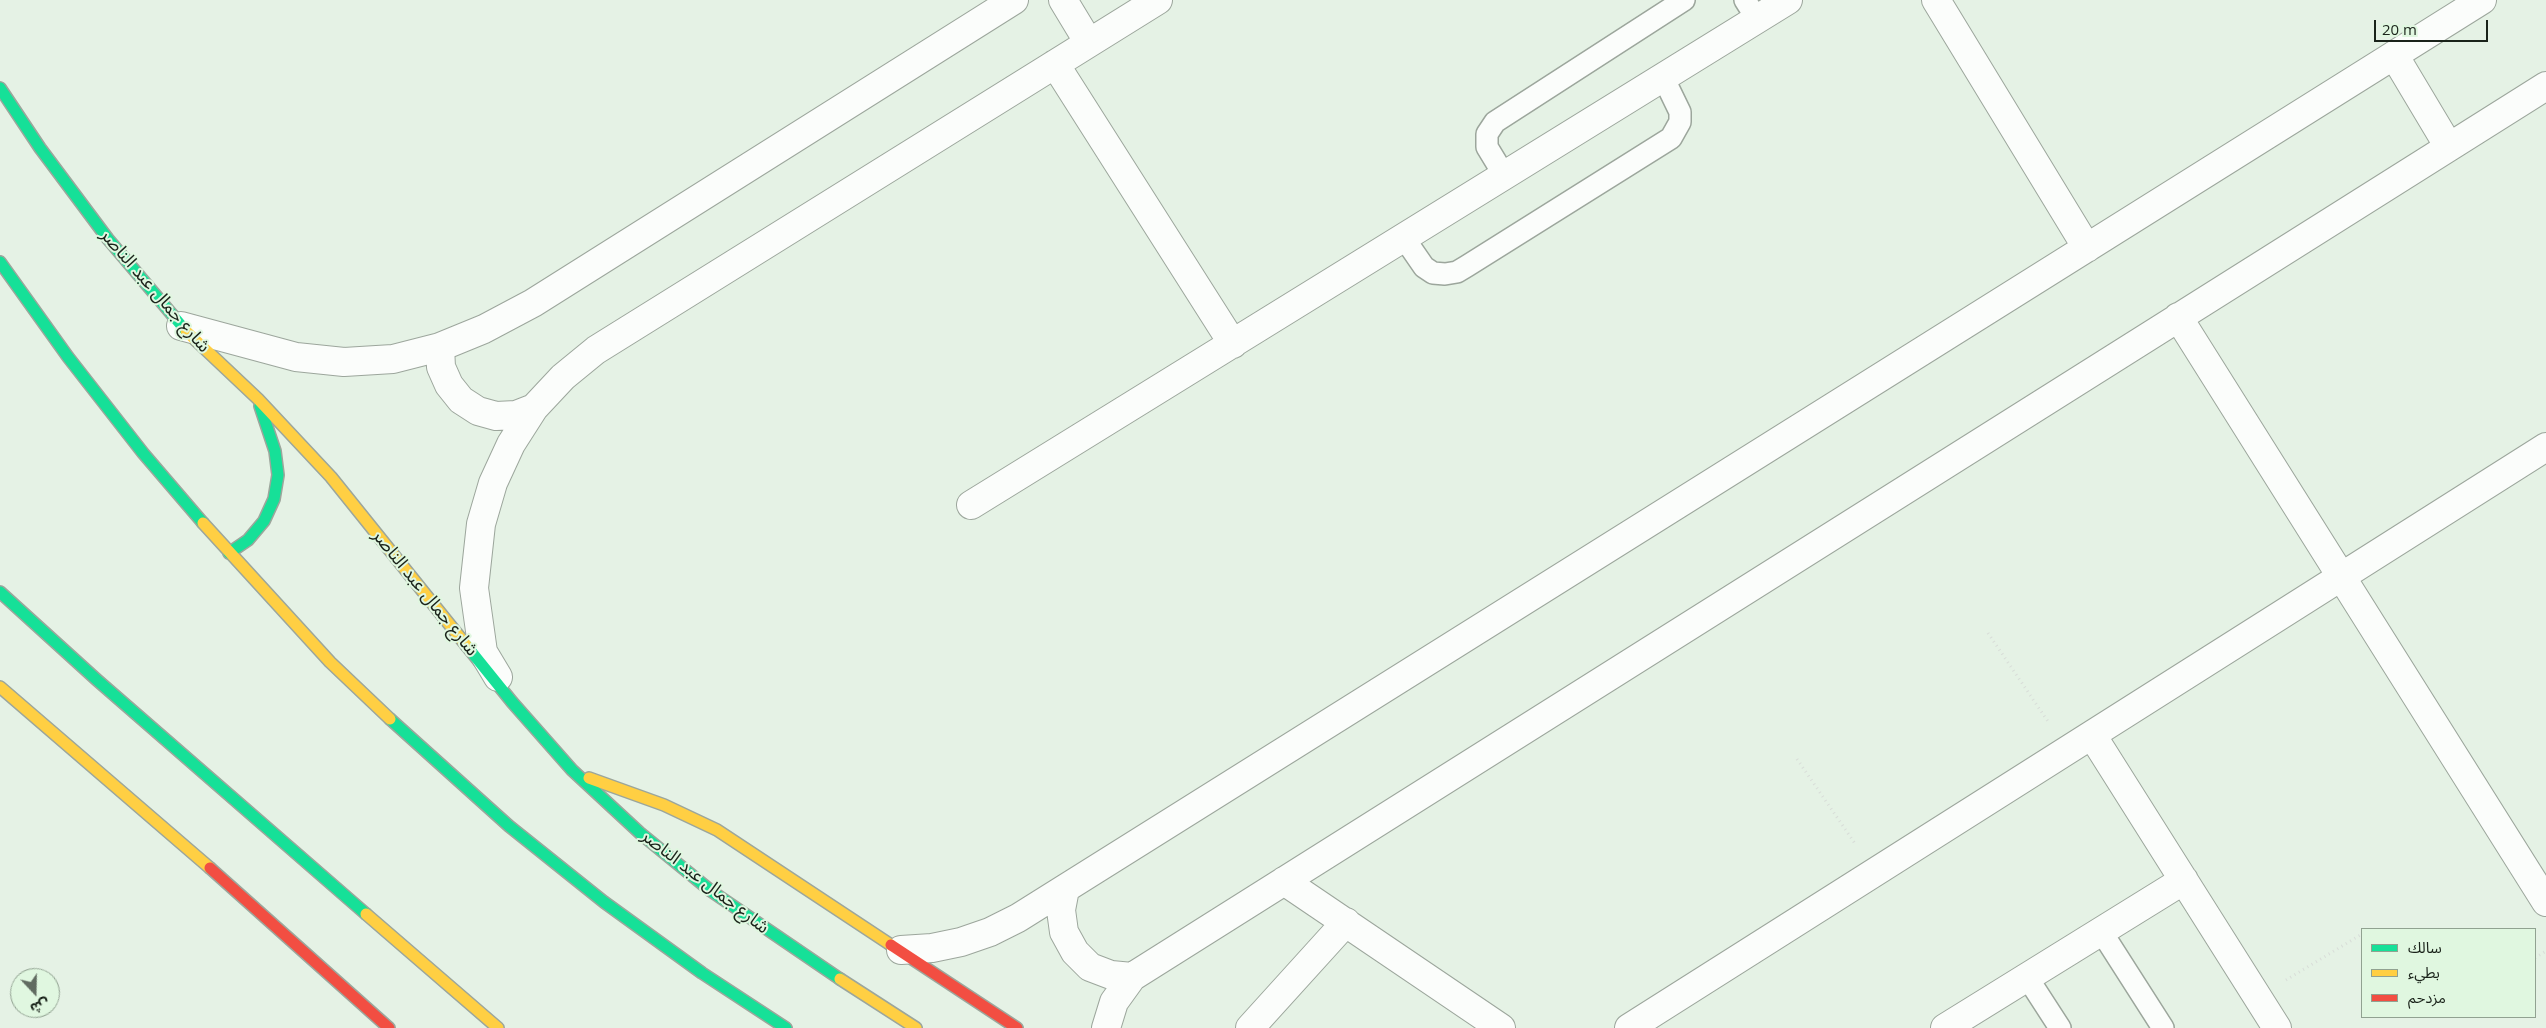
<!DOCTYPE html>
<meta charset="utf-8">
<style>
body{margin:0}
#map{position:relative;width:2546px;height:1028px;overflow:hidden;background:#e5f2e5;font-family:"Open Sans","Noto Sans Arabic",sans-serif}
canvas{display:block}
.legend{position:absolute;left:2361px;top:928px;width:175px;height:90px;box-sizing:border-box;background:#e0f7e0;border:1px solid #91a291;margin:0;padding:6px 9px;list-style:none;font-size:15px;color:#1a231a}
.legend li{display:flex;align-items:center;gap:10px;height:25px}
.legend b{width:25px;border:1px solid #91a291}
.north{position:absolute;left:10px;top:968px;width:50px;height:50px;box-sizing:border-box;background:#e0f7e0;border:1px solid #91a291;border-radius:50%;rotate:159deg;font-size:14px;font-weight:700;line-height:20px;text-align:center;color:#1a231a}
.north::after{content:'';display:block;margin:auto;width:18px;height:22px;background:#616b61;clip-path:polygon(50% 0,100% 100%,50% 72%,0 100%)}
.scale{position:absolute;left:2374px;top:20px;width:114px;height:22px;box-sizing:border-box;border:2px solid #1a231a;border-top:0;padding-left:6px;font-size:15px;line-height:18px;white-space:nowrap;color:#1a231a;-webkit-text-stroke:4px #e0f7e0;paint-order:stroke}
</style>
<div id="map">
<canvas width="2546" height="1028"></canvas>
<ul class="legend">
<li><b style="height:6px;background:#16e098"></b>سالك</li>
<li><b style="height:6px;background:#ffcf43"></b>بطيء</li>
<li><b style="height:6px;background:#f24e42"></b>مزدحم</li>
</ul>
<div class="north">ش</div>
<div class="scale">20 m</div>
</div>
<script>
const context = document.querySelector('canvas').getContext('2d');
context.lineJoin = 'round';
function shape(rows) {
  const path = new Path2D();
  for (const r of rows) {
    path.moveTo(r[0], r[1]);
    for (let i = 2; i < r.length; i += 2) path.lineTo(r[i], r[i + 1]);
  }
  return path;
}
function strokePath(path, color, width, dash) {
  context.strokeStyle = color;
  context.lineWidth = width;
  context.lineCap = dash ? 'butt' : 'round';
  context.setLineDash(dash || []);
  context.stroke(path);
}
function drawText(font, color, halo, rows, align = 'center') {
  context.font = font + ' "Open Sans","Noto Sans Arabic",sans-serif';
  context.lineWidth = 4;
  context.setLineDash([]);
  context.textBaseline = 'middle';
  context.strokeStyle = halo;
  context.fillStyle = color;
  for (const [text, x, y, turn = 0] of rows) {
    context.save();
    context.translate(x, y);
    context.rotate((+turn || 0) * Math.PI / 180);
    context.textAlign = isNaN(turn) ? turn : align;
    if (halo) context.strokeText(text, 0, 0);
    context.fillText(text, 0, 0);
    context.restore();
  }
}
const lane = shape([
 [1745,0,1757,19],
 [1504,175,1487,147,1487,134,1495,122,1684,0],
 [1404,238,1424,267,1433,273,1445,274,1457,272,1467,266,1671,138,1680,122,1680,112,1663,77],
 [2101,931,2163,1028],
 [2027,977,2060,1028]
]);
const street = shape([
 [1063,0,1089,43],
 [1936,0,2087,248],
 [2394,55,2449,147],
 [1055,64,1233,344],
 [2178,317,2546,902],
 [181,326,296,357,344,362,393,359,440,347,484,329,533,303,1014,0],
 [440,347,441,367,449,385,461,400,478,411,496,416,516,415,534,408],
 [971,505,1788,0],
 [498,677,483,652,474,588,481,524,493,483,511,444,534,408,563,377,596,350,1158,0],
 [2092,735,2277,1028],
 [1284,881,1501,1028],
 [1065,889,1061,910,1064,932,1075,952,1090,967,1111,975,1132,977],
 [901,950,932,948,961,942,990,932,1018,918,2482,0],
 [1106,1028,1114,1002,1132,977,2546,86],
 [1250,1028,1346,922],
 [1629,1028,2546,447],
 [1945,1028,2184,880]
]);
const fast = shape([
 [0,88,40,148,108,239,186,331],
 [0,262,68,357,143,453,203,523],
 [229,553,248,540,264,521,274,499,278,475,275,451,260,406],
 [0,592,97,680,366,914],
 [466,645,512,702,572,770,640,833,711,891,840,979],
 [390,719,509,826,604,902,702,973,786,1028]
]);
const slow = shape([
 [186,331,258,399,331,477,466,645],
 [203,523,330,662,390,719],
 [0,687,210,868],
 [589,778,664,805,717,830,891,945],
 [366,914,498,1028],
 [840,979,916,1028]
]);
const jam = shape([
 [210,868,389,1028],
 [891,945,1017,1028]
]);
strokePath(lane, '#9ca69c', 24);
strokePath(street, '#9ca69c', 30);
strokePath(fast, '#9ca69c', 14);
strokePath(slow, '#9ca69c', 14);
strokePath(jam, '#9ca69c', 14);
strokePath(shape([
 [1988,633,2049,723],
 [1797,759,1856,845],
 [2535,958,2546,951],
 [2286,980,2362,934]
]), '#d8ddd8', 3, [1, 4]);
strokePath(lane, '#fbfdfb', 21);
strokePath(street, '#fbfdfb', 28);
strokePath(fast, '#16e098', 11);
strokePath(slow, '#ffcf43', 11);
strokePath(jam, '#f24e42', 11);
drawText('18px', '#1a231a', '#e0f7e0', [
 ["شارع جمال عبد الناصر",155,291,49],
 ["شارع جمال عبد الناصر",425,593,51],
 ["شارع جمال عبد الناصر",705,882,38]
]);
</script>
